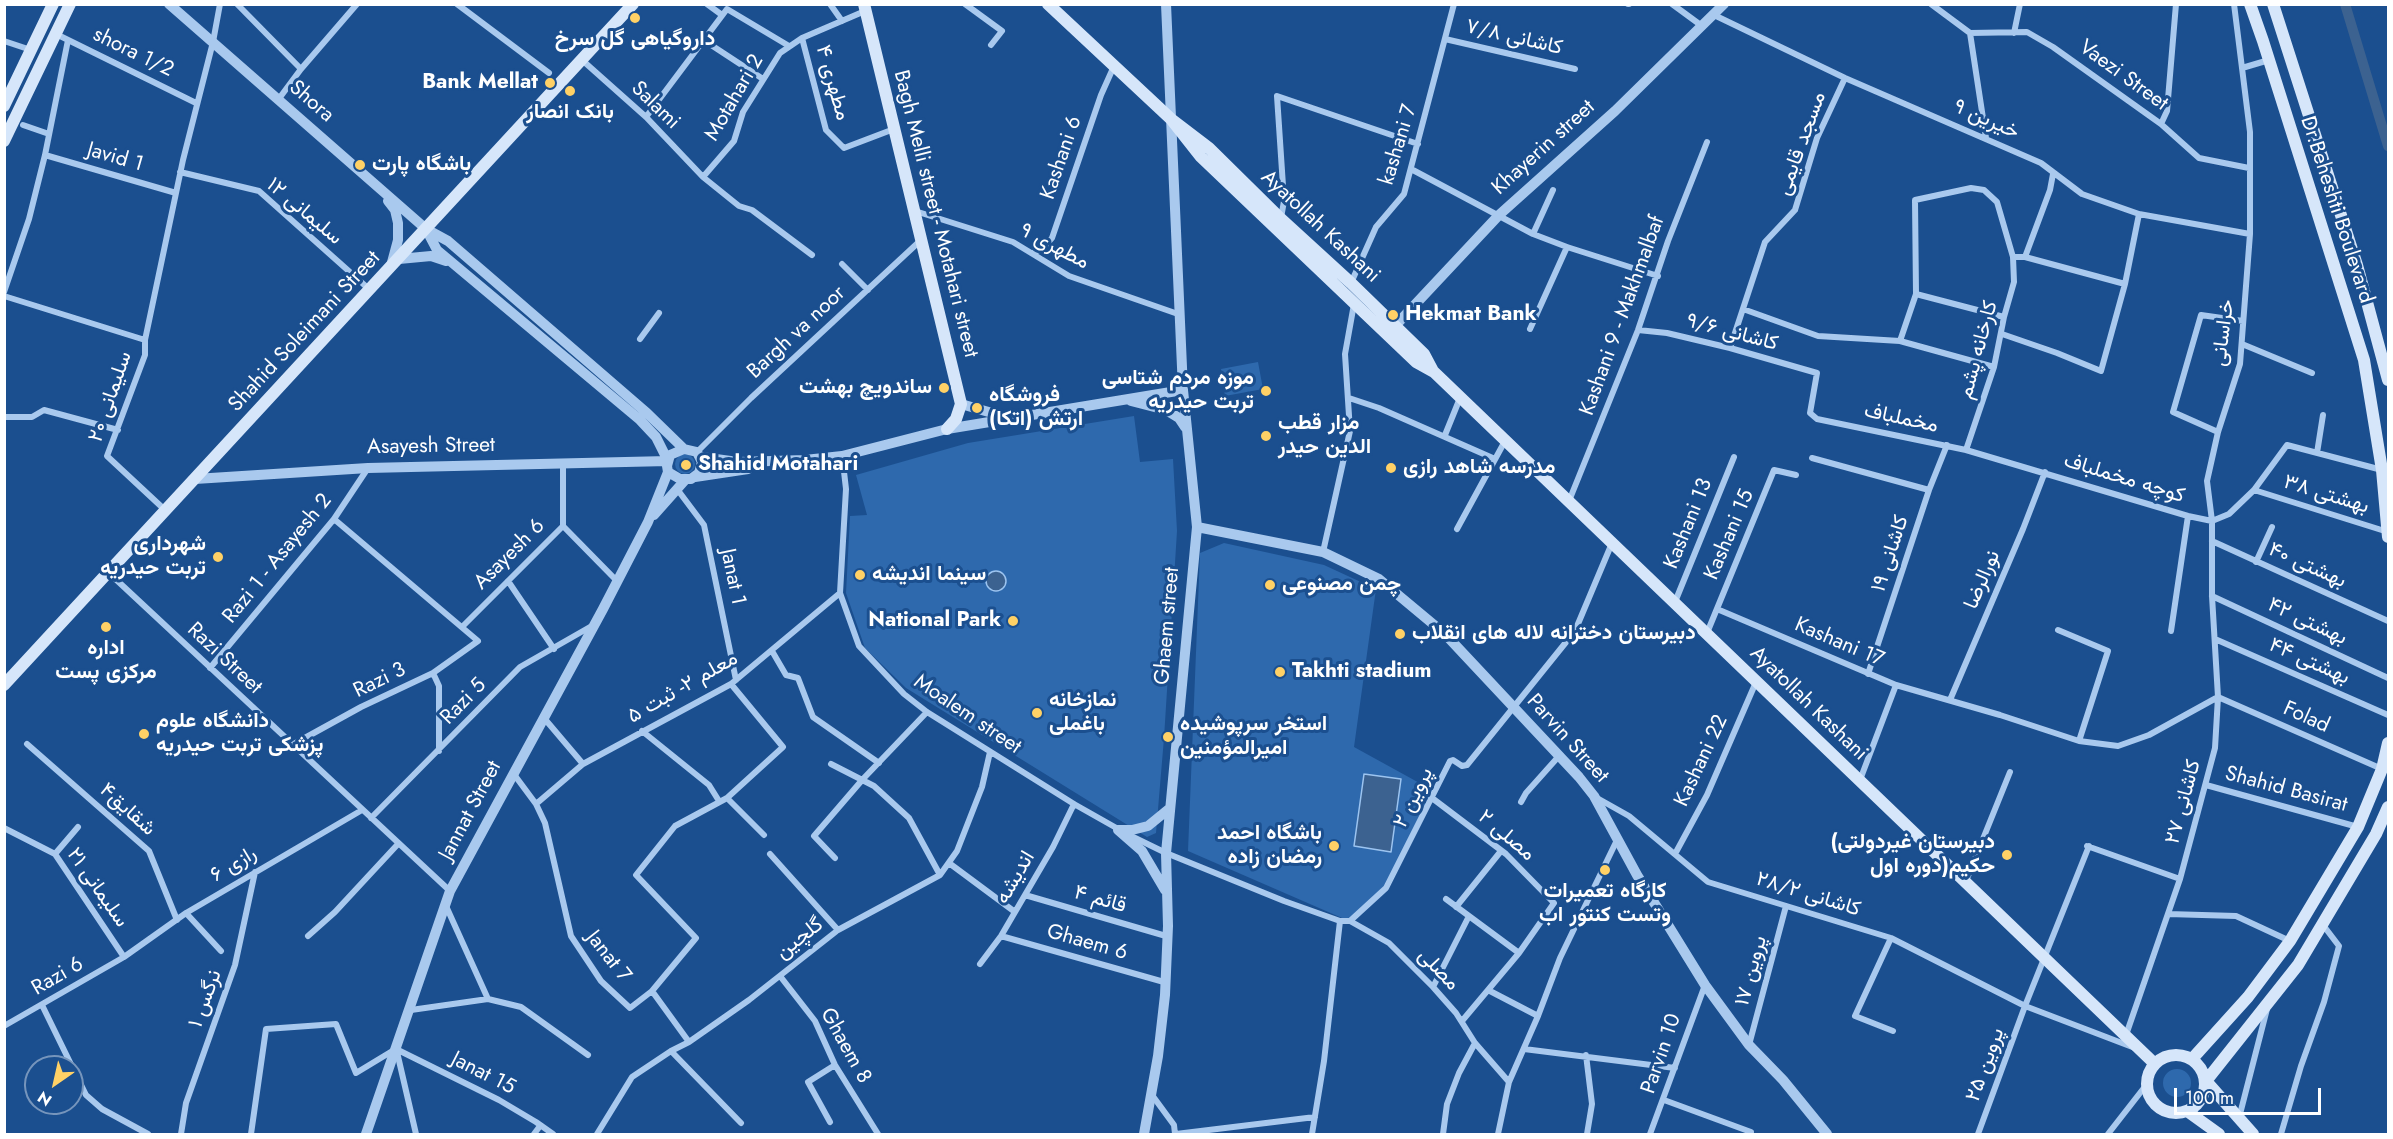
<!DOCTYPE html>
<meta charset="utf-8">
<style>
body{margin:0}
#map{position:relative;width:2393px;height:1139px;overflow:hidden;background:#1b4f8f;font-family:Jost,sans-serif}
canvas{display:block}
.frame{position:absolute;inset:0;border:6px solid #fff;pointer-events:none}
.north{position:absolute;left:24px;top:1055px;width:60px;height:60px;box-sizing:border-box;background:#1b4f8f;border:2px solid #7695bc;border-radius:50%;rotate:214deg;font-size:16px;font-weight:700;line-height:24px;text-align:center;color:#fff}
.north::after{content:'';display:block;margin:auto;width:21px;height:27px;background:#ffd166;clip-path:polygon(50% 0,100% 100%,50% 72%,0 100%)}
.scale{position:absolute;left:2174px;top:1088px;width:147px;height:27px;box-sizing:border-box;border:3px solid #fff;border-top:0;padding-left:8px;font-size:18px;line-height:21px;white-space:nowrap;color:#fff;-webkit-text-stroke:4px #1b4f8f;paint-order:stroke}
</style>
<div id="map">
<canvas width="2393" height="1139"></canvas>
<div class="frame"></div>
<div class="north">N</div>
<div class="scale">100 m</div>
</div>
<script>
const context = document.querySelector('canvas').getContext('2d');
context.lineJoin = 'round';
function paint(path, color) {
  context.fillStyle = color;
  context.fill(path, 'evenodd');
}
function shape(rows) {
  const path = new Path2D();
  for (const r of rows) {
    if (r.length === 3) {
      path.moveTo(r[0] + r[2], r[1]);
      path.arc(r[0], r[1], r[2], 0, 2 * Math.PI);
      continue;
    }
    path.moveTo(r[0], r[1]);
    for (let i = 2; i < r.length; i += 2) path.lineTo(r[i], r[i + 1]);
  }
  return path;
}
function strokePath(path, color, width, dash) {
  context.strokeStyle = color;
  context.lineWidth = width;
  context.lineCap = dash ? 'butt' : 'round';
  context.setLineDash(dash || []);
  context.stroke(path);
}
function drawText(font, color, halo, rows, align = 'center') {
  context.font = font + ' Jost,Vazirmatn,sans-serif';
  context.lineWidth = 6;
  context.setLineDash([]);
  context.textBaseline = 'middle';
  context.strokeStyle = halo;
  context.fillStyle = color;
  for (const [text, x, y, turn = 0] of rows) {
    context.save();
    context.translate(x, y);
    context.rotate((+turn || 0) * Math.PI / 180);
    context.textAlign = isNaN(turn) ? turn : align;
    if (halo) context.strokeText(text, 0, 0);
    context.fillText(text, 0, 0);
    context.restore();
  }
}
paint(shape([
 [1258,362,1263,389,1225,396,1221,369],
 [1134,416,1140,462,1173,459,1177,531,1164,738,1156,833,1147,837,906,688,865,648,846,593,850,516,867,515,856,475,968,443],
 [685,464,10],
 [1224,543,1324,565,1376,589,1354,747,1434,791,1388,883,1349,921,1188,851,1200,553],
 [2177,1083,14]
]), '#2e69ad');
const water = shape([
 [996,581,10],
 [1364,774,1401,779,1391,852,1354,846,1364,774]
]);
paint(water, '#3c6290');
strokePath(water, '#9cc4f0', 1.5);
strokePath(shape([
 [2345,4,2388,146]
]), '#3c6290', 10);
strokePath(shape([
 [237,4,301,69],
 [457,4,549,73],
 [707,4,722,15],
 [830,4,842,21],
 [965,4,1002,31,991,45],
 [1628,4,1629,4],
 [1672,4,1702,26],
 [1931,4,1970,33],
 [1714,15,1845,78,2041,163,2082,194,2139,214,2250,234],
 [1970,33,2027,32,2053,47,2161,124,2199,158,2249,168],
 [1970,33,1986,138],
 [2014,33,2020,4],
 [56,34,196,103],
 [802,38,826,130,844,148,894,129],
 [1445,39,1575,69],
 [4,41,31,50],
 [705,41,763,79],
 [582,60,646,117,703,177,739,206,752,210,812,255],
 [2242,68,2269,60],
 [278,100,301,69,357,4],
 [646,117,727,9,789,46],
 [2161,124,2167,111,2176,4],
 [23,125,49,134],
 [45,155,176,193],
 [1411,169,1533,234,1567,247,1658,276],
 [180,172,259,191,370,290],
 [703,177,734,141,743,112,780,53,802,38,865,11],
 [915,211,1013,242,1069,276,1178,314],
 [1281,218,1284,201,1277,96,1418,144],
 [1533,234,1553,190],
 [1033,253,1043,248,1052,238,1101,95,1114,66],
 [2013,257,2025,257,2125,284],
 [2025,257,2050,190,2053,174],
 [842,264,868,290],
 [1351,283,1376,227,1404,194,1454,4],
 [4,292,29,219,45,155,68,40],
 [1916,294,2004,317],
 [4,296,145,340],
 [1743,309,1818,336,1900,341,1916,294,1915,200,1971,188,1984,190,1997,202,2013,257,2014,282,2004,317,1994,367,1966,450],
 [1530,329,1567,247],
 [1638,330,1667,333,1730,348,1817,373,1810,413,1817,419,1966,450,2188,516,2212,521,2229,514,2254,490,2287,445,2382,470],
 [2002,334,2057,353,2101,371,2125,284,2139,214],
 [640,339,659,313],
 [1900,341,1994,367],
 [2242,344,2312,373],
 [1730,348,1765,242,1795,210,1817,138,1845,78],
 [1349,398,1379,408,1495,459],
 [4,417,32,417,44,410,118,430],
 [2218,432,2173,412,2201,315,2243,321],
 [1445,435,1460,398],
 [697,452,751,398,921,240],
 [2317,453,2323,415],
 [1812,458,1929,490],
 [843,463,846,489,840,593,859,646,904,694,927,712,1074,804,1120,830],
 [677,489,704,525,736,680],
 [2254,490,2388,532],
 [1569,501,1638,330,1668,241,1707,142],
 [165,510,107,456,145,355,145,340,183,160,213,42,220,4],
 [563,526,617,581],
 [1457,529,1505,441],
 [2212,541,2388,621],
 [1323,552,1350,431,1345,354,1354,304],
 [2256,562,2272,527],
 [109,573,450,891],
 [508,581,554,649],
 [2212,596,2388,678],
 [1675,602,1734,457],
 [1717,609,1896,685,2000,715,2079,741,2118,746,2149,735,2218,697],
 [462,627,563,526,563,463],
 [2058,630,2108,651,2079,741],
 [2171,631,2188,516],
 [1707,633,1774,470,1796,475],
 [2215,639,2388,715],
 [772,651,786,675,798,678,813,717,879,763],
 [210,668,334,519,368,468],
 [433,673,439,686,439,751],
 [1868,674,1929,490,1947,445],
 [2218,697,2382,769],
 [1950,700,2023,529,2045,472],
 [544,718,583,764],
 [642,731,709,785,719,801],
 [27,744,149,851,177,920],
 [292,745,361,707,433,673,478,641,334,519],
 [831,764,874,786,909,818,940,875],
 [513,773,536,804,545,823,571,936,601,981,630,1008,652,991,689,1042],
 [1860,780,1896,685],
 [2206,785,2358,827],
 [727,798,764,835],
 [1432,798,1506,854,1554,903,1519,953,1462,1021],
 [1597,798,1629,816,1708,882,1891,938,2025,1006,2135,1048],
 [1521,802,1526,793,1559,756],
 [536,804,583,764,731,684,840,593],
 [371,818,520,667,590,627],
 [4,828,55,854,124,957],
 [1129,835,1166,853,1284,901,1340,921,1350,921,1389,943,1433,987,1456,1013,1475,1043,1509,1082],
 [2087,846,2180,879],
 [55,854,78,827],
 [770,854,838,930],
 [1675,854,1707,795,1756,682],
 [835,858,814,836,863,779,927,712],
 [949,863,1015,912],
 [1966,881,2010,772],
 [1025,895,1166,936],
 [1446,899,1519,953],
 [446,906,488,999],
 [1456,907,1501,851],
 [186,913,221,951],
 [2168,914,2236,916,2290,941],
 [1350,921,1386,888,1450,761,1453,760,1462,766,1467,765,1575,631,1612,543],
 [308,936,335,912,398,844],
 [1001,936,1164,982],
 [1891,938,1855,1016,1893,1031],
 [980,964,1001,936,1053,847,1074,804],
 [780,976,815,1021,835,1065,878,1134],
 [1433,987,1469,916],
 [1488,990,1538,1016],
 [652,991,696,938,636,875,675,826,727,798,783,747,731,684],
 [42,1005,86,1095,102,1109,148,1134],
 [411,1010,488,999,521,1007,588,1055],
 [4,1026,124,957,186,913,362,810],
 [2126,1035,2180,879,2215,748,2218,697,2212,596,2212,521,2207,481,2218,432,2240,364,2250,234,2250,132,2234,4],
 [1749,1045,1786,906],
 [396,1049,499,1100,536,1122,553,1134],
 [1524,1049,1675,1068],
 [671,1051,741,1123],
 [397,1052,416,1134],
 [1586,1055,1592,1104,1587,1134],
 [1152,1095,1174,1125,1175,1134],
 [1664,1100,1751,1132,1750,1134],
 [2239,1118,2267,1009],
 [830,1122,808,1082,835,1065],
 [181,1134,186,1103,235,965,255,872],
 [251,1134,266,1029,336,1024,356,1073,394,1050],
 [534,1134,540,1126],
 [597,1134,632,1077,671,1051,689,1042,749,1000,838,930,940,875,957,851,982,787,990,752],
 [1176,1134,1315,1117],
 [1312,1134,1324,1061,1340,921],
 [1443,1134,1447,1104,1459,1073,1475,1043],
 [1498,1134,1509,1082,1538,1016,1560,958,1617,840],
 [1650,1134,1705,985],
 [1978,1134,2025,1006,2089,846],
 [2108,1134,2147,1084],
 [2281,1134,2301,1066,2324,1002,2339,946,2323,925]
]), '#a9c9ee', 6);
strokePath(shape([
 [169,4,426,229,448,241,647,413,684,449],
 [388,201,395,210,398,223,398,240,391,266],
 [399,259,431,256,446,261],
 [1395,326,1499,215,1615,111,1724,4],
 [1131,401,1166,410,1179,418,1185,427],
 [961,404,1006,417],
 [684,449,697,452,702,462,699,473,691,479,680,479,668,472,667,466,670,455,684,449],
 [701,457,738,462,805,460,842,456,947,429,1183,390],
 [695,477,748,469],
 [195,479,368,468,668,461,656,437,640,420,437,250,426,229],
 [654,515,686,479],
 [1197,527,1323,552,1379,579,1445,634,1579,777,1594,796,1637,875,1705,985,1749,1045,1783,1080,1827,1134],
 [1118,830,1142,851,1165,890],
 [1118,830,1132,830,1148,826,1170,808],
 [366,1134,450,891,603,609,648,522,668,472],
 [1144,1134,1158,1056,1165,995,1168,926,1166,853,1197,527,1183,390,1166,4]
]), '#a9c9ee', 10);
strokePath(shape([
 [864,4,961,404,956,419,947,429],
 [1048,4,1171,119,1209,148,1281,219,1351,283,1424,354,1433,371],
 [2250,4,2263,41,2364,360,2382,470,2388,537],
 [2273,4,2357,265,2388,380],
 [4,106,53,4],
 [1171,119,1201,157,1416,362,1434,372,2155,1064],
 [4,141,70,4],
 [4,685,633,4],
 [2176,1084,29],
 [2192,1059,2248,997,2290,941,2358,827,2382,769,2388,743],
 [2187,1111,2219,1134],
 [2253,1134,2206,1081,2298,965,2376,834,2388,807]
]), '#d6e6fa', 12);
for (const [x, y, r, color] of [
 [635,18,6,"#ffd166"],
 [550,83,6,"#ffd166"],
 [570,91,6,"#ffd166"],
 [360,165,6,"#ffd166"],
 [1393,315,6,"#ffd166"],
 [944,388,6,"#ffd166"],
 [1266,391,6,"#ffd166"],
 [977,408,6,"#ffd166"],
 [1266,436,6,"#ffd166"],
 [686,465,6,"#ffd166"],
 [1391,468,6,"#ffd166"],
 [218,557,6,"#ffd166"],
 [860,575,6,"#ffd166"],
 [1270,585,6,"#ffd166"],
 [1013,621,6,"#ffd166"],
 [106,627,6,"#ffd166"],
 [1400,634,6,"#ffd166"],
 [1280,672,6,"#ffd166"],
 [1037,713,6,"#ffd166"],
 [144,734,6,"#ffd166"],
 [1168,737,6,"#ffd166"],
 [1334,846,6,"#ffd166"],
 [2007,855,6,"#ffd166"],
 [1605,870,6,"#ffd166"]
]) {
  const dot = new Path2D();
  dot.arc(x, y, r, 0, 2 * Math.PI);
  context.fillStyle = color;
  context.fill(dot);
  strokePath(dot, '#1b4f8f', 2);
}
drawText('21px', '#fff', '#1b4f8f', [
 ["کاشانی ۷/۸",1514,38,13],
 ["shora 1/2",133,53,26],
 ["Vaezi Street",2123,76,36],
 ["مطهری ۴",832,83,74],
 ["Motahari 2",735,98,-60],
 ["Shora",311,102,41],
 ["Salami",655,106,44],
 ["خیرین ۹",1986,120,24],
 ["مسجد قایمی",1802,144,-70],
 ["kashani 7",1399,145,-73],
 ["Khayerin street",1544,148,-42],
 ["Javid 1",115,158,16],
 ["Kashani 6",1062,158,-71],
 ["Dr.Beheshti Boulevard",2336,210,72],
 ["سلیمانی ۱۲",304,212,40],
 ["Bagh Melli street - Motahari street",935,214,76],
 ["Ayatollah Kashani",1320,227,43],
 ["مطهری ۹",1054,247,28],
 ["Kashani 9 - Makhmalbaf",1623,316,-70],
 ["Shahid Soleimani Street",305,332,-47],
 ["Bargh va noor",797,333,-43],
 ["کاشانی ۹/۶",1732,333,15],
 ["خراسانی",2224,333,-83],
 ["کارخانه پشم",1979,350,-75],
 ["سلیمانی ۲۰",111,397,-71],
 ["مخملباف",1901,419,12],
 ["Asayesh Street",431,447,-1],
 ["کوچه مخملباف",2124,479,17],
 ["بهشتی ۳۸",2326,495,17],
 ["Kashani 13",1689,524,-68],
 ["Kashani 15",1730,535,-67],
 ["کاشانی ۱۹",1891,554,-72],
 ["Asayesh 6",510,555,-45],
 ["Razi 1 - Asayesh 2",278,559,-51],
 ["بهشتی ۴۰",2307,566,24],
 ["Janat 1",732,577,78],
 ["نورالرضا",1983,580,-67],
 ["بهشتی ۴۲",2307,622,25],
 ["Ghaem street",1168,626,-85],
 ["Kashani 17",1839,643,23],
 ["Razi Street",224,659,43],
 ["بهشتی ۴۴",2309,662,24],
 ["Razi 3",380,681,-26],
 ["معلم ۲- ثبت ۵",683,688,-30],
 ["Razi 5",464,702,-46],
 ["Ayatollah Kashani",1808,704,44],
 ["Moalem street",967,715,34],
 ["Folad",2306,718,24],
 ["Parvin Street",1567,739,48],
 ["Kashani 22",1702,761,-65],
 ["Shahid Basirat",2286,790,15],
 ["پروین ۲",1414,798,-64],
 ["کاشانی ۲۷",2184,802,-75],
 ["شقایق۴",127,810,42],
 ["Jannat Street",471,811,-62],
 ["مصلی ۲",1506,836,40],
 ["رازی ۶",234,865,-31],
 ["اندیشه",1016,878,-60],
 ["سلیمانی ۲۱",97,888,55],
 ["کاشانی ۲۸/۲",1808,895,17],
 ["قائم ۴",1100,900,16],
 ["گلچین",800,939,-38],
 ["Ghaem 6",1087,943,16],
 ["Janat 7",608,957,52],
 ["مصلی",1438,970,46],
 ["پروین ۱۷",1752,971,-75],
 ["Razi 6",58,977,-30],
 ["نرگس ۱",206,999,-70],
 ["Ghaem 8",845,1046,61],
 ["Parvin 10",1662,1054,-71],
 ["پروین ۲۵",1986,1065,-70],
 ["Janat 15",483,1074,27]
]);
drawText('bold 21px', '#fff', '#1b4f8f', [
 ["داروگیاهی گل سرخ",635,40,"center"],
 ["Bank Mellat",538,83,"right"],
 ["بانک انصار",570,113,"center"],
 ["باشگاه پارت",372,165],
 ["Hekmat Bank",1405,315],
 ["موزه مردم شتاسی",1254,379,"right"],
 ["تربت حیدریه",1254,403,"right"],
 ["ساندویچ بهشت",932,388,"right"],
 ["فروشگاه",989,396],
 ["ارتش (اتکا)",989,420],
 ["مزار قطب",1278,424],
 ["الدین حیدر",1278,448],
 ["Shahid Motahari",698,465],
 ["مدرسه شاهد رازی",1403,468],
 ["شهرداری",206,545,"right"],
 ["تربت حیدریه",206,569,"right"],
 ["سینما اندیشه",872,575],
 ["چمن مصنوعی",1282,585],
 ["National Park",1001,621,"right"],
 ["دبیرستان دخترانه لاله های انقلاب",1412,634],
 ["اداره",106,649,"center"],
 ["مرکزی پست",106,673,"center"],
 ["Takhti stadium",1292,672],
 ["نمازخانه",1049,701],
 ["باغملی",1049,725],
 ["دانشگاه علوم",156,722],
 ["پزشکی تربت حیدریه",156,746],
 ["استخر سرپوشیده",1180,725],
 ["امیرالمؤمنین",1180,749],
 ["باشگاه احمد",1322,834,"right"],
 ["رمضان زاده",1322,858,"right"],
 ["(دبیرستان غيردولتی",1995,843,"right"],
 ["حکیم(دوره اول",1995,867,"right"],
 ["کارگاه تعمیرات",1605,892,"center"],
 ["وتست کنتور اب",1605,916,"center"]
], 'left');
</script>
